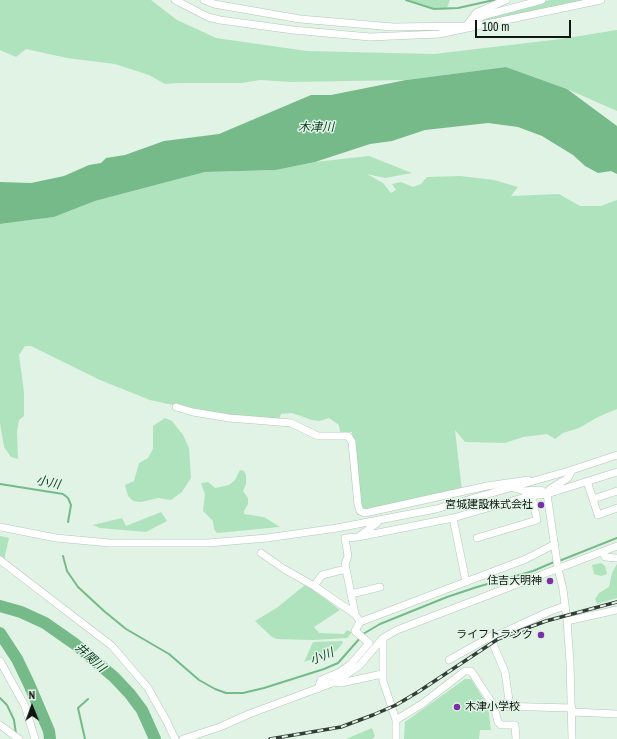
<!DOCTYPE html>
<meta charset="utf-8">
<style>
body{margin:0}
#map{position:relative;width:617px;height:739px;overflow:hidden;background:#e0f3e5;font-family:"Archivo Narrow",sans-serif}
canvas{display:block}
.north{position:absolute;left:12px;top:687px;width:40px;height:40px;-webkit-text-stroke:3px #e0f3e5;paint-order:stroke;rotate:359deg;font-size:11px;font-weight:700;line-height:16px;text-align:center;color:#0f1611}
.north::after{content:'';display:block;margin:auto;width:14px;height:18px;background:#0f1611;clip-path:polygon(50% 0,100% 100%,50% 72%,0 100%)}
.scale{position:absolute;left:475px;top:20px;width:96px;height:18px;box-sizing:border-box;border:2px solid #0f1611;border-top:0;padding-left:5px;font-size:12px;line-height:14px;white-space:nowrap;color:#0f1611;-webkit-text-stroke:3px #e0f3e5;paint-order:stroke}
</style>
<div id="map">
<canvas width="617" height="739"></canvas>
<div class="north">N</div>
<div class="scale">100 m</div>
</div>
<script>
const context = document.querySelector('canvas').getContext('2d');
context.lineJoin = 'round';
function paint(path, color) {
  context.fillStyle = color;
  context.fill(path, 'evenodd');
}
function shape(rows) {
  const path = new Path2D();
  for (const r of rows) {
    path.moveTo(r[0], r[1]);
    for (let i = 2; i < r.length; i += 2) path.lineTo(r[i], r[i + 1]);
  }
  return path;
}
function strokePath(path, color, width, dash) {
  context.strokeStyle = color;
  context.lineWidth = width;
  context.lineCap = dash ? 'butt' : 'round';
  context.setLineDash(dash || []);
  context.stroke(path);
}
function drawText(font, color, halo, rows, align = 'center') {
  context.font = font + ' "Archivo Narrow","Noto Sans JP",sans-serif';
  context.lineWidth = 3;
  context.setLineDash([]);
  context.textBaseline = 'middle';
  context.strokeStyle = halo;
  context.fillStyle = color;
  for (const [text, x, y, turn = 0] of rows) {
    context.save();
    context.translate(x, y);
    context.rotate((+turn || 0) * Math.PI / 180);
    context.textAlign = isNaN(turn) ? turn : align;
    if (halo) context.strokeText(text, 0, 0);
    context.fillText(text, 0, 0);
    context.restore();
  }
}
paint(shape([
 [0,0,151,0,177,20,216,38,307,51,434,54,561,39,617,30,617,111,567,89,506,67,406,80,291,82,260,80,242,83,178,83,165,84,149,75,115,64,67,58,26,49,16,57,0,50],
 [409,0,450,0,447,8,433,8],
 [550,0,588,0,478,22,494,15],
 [369,156,412,173,385,178,367,174,383,183,391,193,396,190,392,184,401,182,413,187,421,184,427,177,460,176,494,180,518,187,511,196,559,194,580,206,601,206,617,200,617,409,598,417,579,428,563,433,555,439,547,434,523,437,505,443,465,442,455,430,462,491,357,515,352,432,340,432,339,425,329,418,319,421,312,420,292,413,281,414,279,420,214,414,150,400,100,380,31,346,25,346,19,355,24,392,24,416,19,420,17,432,18,459,11,457,4,447,0,423,0,224,54,217,95,201,205,172,276,170,315,162],
 [165,418,172,421,183,435,189,448,191,478,182,492,171,500,158,498,141,502,133,501,128,496,125,485,134,481,139,463,148,458,153,449,153,426],
 [240,470,244,471,246,475,246,484,243,491,248,498,248,504,244,511,244,514,264,517,280,527,217,533,214,529,213,521,203,511,205,494,201,483,208,482,215,488,229,485,235,480],
 [161,512,167,521,146,532,100,528,93,525,122,518,126,526],
 [0,536,9,538,4,560,0,559],
 [601,563,605,566,607,574,601,576,594,574,592,565],
 [617,564,617,598,597,604,595,599,599,593,609,587,612,573],
 [306,584,340,610,314,627,319,633,344,634,347,630,352,632,347,638,313,640,277,639,272,637,255,621,278,607],
 [342,641,343,643,336,651,304,662,313,642],
 [465,679,471,679,488,706,491,730,480,730,479,739,404,739,405,722],
 [372,728,375,736,372,739,346,739]
]), '#afe3bd');
paint(shape([
 [506,67,567,89,617,126,617,174,611,171,598,173,585,166,573,155,542,136,518,127,488,123,425,130,392,141,370,144,315,162,276,170,205,172,95,201,54,217,0,224,0,182,31,183,64,176,89,165,101,163,106,158,125,155,164,141,219,134,311,95,331,95,406,80]
]), '#76ba8a');
strokePath(shape([
 [406,0,434,9,458,8,494,0],
 [0,484,63,494,68,498,71,505,68,522],
 [63,556,67,571,78,587,104,611,126,629,169,654,199,680,215,689,226,693,243,693,264,688,324,669,338,663,360,638],
 [559,561,617,538],
 [363,634,380,624,447,597,477,587,533,571,554,562],
 [0,698,7,705,14,720,16,734],
 [85,739,78,708,88,699]
]), '#76ba8a', 2);
strokePath(shape([
 [0,606,21,612,45,623,75,644,114,677,130,694,142,710,155,739],
 [0,633,17,659,29,684,49,731,50,739]
]), '#76ba8a', 12);
const street = shape([
 [175,0,208,17,220,20,293,30,370,37,439,34,601,0],
 [204,0,214,4,300,19,393,27,467,26,482,16,542,0],
 [467,25,476,13,506,0],
 [176,407,193,412,229,418,291,423,318,436,348,436,352,442,358,505,360,511,365,513,487,486,528,480],
 [587,481,598,515,617,508],
 [514,488,524,491,541,490,547,494,558,569,563,589,567,621,570,662,572,739],
 [547,493,550,489,568,478,572,470],
 [593,499,617,491],
 [453,518,466,582],
 [0,527,56,538,110,543,208,543,267,538,337,528,436,509,572,470,617,455],
 [358,537,453,518,529,496,547,494,617,472],
 [477,538,537,520,532,496],
 [603,552,605,557,617,558],
 [261,553,284,569,314,586,355,614,360,622],
 [0,560,112,646,148,688,167,722,175,739],
 [314,586,322,575,346,569],
 [351,594,380,587],
 [355,614,345,564,348,556,345,538,358,537,377,523],
 [567,621,617,610],
 [490,637,505,672,510,707],
 [383,638,383,681,396,720,396,739],
 [449,660,490,637,496,636,548,612,565,606],
 [0,661,25,706,35,739],
 [335,682,341,683,382,674],
 [318,689,321,680,340,672,351,664,369,643,355,631,360,622,526,559,555,544],
 [494,706,572,708],
 [573,712,617,714],
 [396,720,422,704,465,671,471,671,494,706,498,722,501,725,515,725,516,739],
 [0,725,19,739],
 [183,739,220,727,249,714,335,682,359,666,383,638,397,630,617,546]
]);
strokePath(street, '#b4c6b9', 8);
strokePath(street, '#fff', 7);
const rail = shape([
 [270,739,341,727,373,715,396,705,418,692,498,639,546,621,617,602]
]);
strokePath(rail, '#333c36', 3.5);
strokePath(rail, '#e0f3e5', 2, [6]);
for (const [x, y, r, color] of [
 [541,505,4,"#7931a4"],
 [550,581,4,"#7931a4"],
 [541,635,4,"#7931a4"],
 [457,707,4,"#7931a4"]
]) {
  const dot = new Path2D();
  dot.arc(x, y, r, 0, 2 * Math.PI);
  context.fillStyle = color;
  context.fill(dot);
  strokePath(dot, '#e0f3e5', 1.5);
}
drawText('11px', '#0f1611', '#e0f3e5', [
 ["宮城建設株式会社",533,505],
 ["住吉大明神",542,581],
 ["ライフトランク",533,635],
 ["木津小学校",465,707,"left"]
], 'right');
drawText('italic 12px', '#0f4324', '#e0f3e5', [
 ["木津川",316,128],
 ["小川",48,483,11],
 ["小川",322,657,-22],
 ["井関川",90,658,42]
]);
</script>
